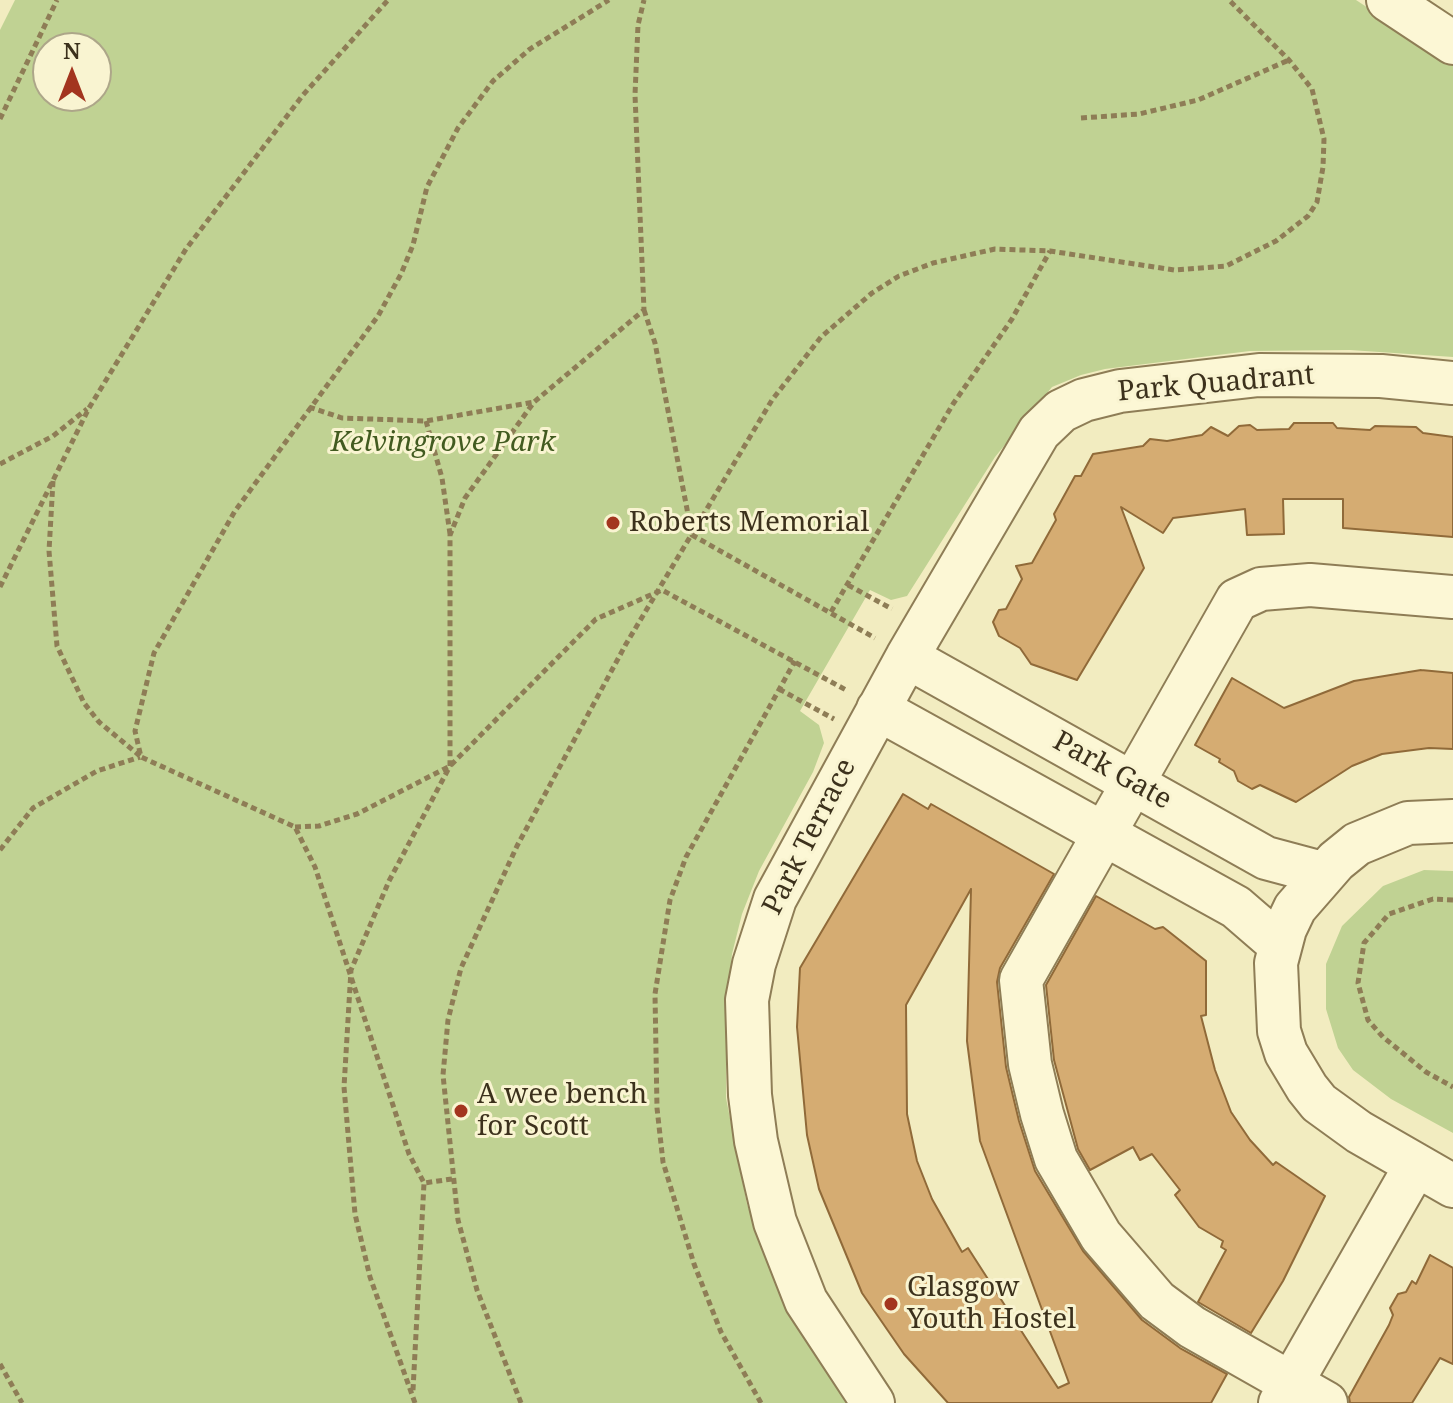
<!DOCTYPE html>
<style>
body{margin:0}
#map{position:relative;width:1453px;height:1403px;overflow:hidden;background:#f2ecc0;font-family:"Noto Serif",serif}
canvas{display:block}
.north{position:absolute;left:32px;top:32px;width:80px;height:80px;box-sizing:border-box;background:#f9f4d1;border:2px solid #ada689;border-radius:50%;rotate:0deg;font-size:22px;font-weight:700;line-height:32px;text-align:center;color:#3c311c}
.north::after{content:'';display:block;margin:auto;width:28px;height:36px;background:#a3351f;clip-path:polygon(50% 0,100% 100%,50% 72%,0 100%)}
</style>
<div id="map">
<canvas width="1453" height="1403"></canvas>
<div class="north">N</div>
</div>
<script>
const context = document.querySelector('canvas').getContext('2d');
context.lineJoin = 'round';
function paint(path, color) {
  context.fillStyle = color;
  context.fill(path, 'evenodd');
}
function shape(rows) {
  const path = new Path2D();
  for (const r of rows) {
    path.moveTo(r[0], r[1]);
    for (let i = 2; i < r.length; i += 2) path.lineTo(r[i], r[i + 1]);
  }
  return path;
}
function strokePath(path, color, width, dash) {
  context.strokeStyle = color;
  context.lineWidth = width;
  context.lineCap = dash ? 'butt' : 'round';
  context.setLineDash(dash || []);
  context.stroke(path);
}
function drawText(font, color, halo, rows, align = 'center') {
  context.font = font + ' "Noto Serif",serif';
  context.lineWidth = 6;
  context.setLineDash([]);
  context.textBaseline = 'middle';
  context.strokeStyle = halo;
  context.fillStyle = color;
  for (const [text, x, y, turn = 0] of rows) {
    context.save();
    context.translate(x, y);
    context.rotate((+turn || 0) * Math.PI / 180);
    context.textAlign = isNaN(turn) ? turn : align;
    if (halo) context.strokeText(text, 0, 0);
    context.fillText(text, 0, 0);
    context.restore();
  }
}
paint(shape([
 [15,0,1356,0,1453,64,1453,357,1350,350,1250,351,1105,369,1081,375,1052,387,995,457,907,596,891,600,870,590,800,711,819,725,824,743,813,772,759,871,742,914,732,954,726,1011,726,1098,747,1204,766,1257,813,1353,850,1403,0,1403,0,30],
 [48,48,96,48,96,96,48,96],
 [1424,870,1453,871,1453,1133,1391,1099,1353,1070,1338,1048,1326,1009,1326,964,1342,926,1383,886]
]), '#c0d293');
const building = shape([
 [1294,423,1333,423,1337,428,1370,430,1375,426,1416,427,1423,433,1453,437,1453,537,1343,528,1343,499,1283,499,1284,534,1247,535,1245,509,1173,518,1163,533,1121,507,1144,568,1077,680,1031,664,1020,648,999,636,993,622,999,610,1006,609,1022,579,1016,566,1032,563,1056,520,1054,514,1075,476,1081,476,1093,454,1143,446,1150,439,1167,441,1202,435,1211,427,1228,436,1239,426,1250,425,1257,430,1289,429,1294,423],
 [1421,670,1453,673,1453,749,1429,748,1382,754,1352,766,1296,802,1260,785,1252,789,1238,781,1234,771,1219,762,1220,759,1195,745,1232,678,1284,708,1354,681,1421,670],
 [903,794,928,809,931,804,1054,874,1000,968,997,982,1006,1067,1019,1121,1035,1171,1083,1251,1142,1320,1180,1348,1227,1374,1211,1403,948,1403,904,1354,862,1293,819,1189,807,1135,797,1027,800,968,903,794],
 [971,889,967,1041,980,1141,1069,1383,1058,1388,968,1248,962,1252,932,1199,917,1161,907,1114,906,1005,971,889],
 [1096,896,1155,929,1163,927,1206,961,1206,1015,1201,1016,1215,1070,1231,1112,1250,1140,1273,1165,1276,1162,1325,1196,1283,1281,1251,1333,1198,1302,1226,1250,1221,1247,1223,1241,1199,1227,1175,1195,1180,1190,1152,1154,1140,1160,1133,1147,1090,1170,1078,1149,1054,1060,1046,985,1096,896],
 [1430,1255,1453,1268,1453,1364,1440,1358,1412,1403,1350,1403,1349,1397,1389,1325,1393,1315,1390,1308,1398,1294,1406,1292,1412,1281,1416,1284,1430,1255]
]);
paint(building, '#d5ac72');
strokePath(building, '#906a39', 2);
const minor = shape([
 [1388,0,1453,43],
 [907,657,1266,858,1322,873],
 [878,709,1236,907,1280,945],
 [1453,821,1408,823,1357,844,1336,861,1295,908,1285,929,1276,963,1279,1031,1286,1053,1307,1088,1319,1103,1359,1132,1453,1186],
 [873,1403,806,1301,775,1222,756,1141,750,1095,747,1000,754,964,775,899,907,657,1039,432,1061,411,1084,400,1120,391,1259,375,1381,376,1453,383],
 [1280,1403,1416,1165],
 [1326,1403,1192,1327,1157,1301,1101,1236,1056,1159,1042,1114,1030,1064,1021,980,1237,600,1261,589,1310,585,1453,597]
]);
strokePath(minor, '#8e7d56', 46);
strokePath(shape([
 [1081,118,1139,114,1198,100,1289,60],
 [0,119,57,0],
 [644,310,655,343,692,535,875,638],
 [309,407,342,418,426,421,534,402],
 [426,421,442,478,450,534],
 [0,464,53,436,87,409],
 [53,481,49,551,57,646,84,703,99,722,140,756],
 [848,585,892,609],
 [0,587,89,408,186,249,303,95,388,0],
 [831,612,953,404,1012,319,1050,251],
 [779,689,834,719],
 [295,827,319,826,357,814,450,766,596,619,662,590,846,690],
 [0,850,33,808,97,771,140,757],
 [1453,900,1433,899,1389,914,1364,943,1358,983,1368,1020,1383,1037,1426,1072,1453,1087],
 [452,1179,424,1183,409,1154,315,867,295,827,141,757,135,731,154,653,235,511,378,316,401,274,413,245,427,187,458,128,493,81,530,49,609,0],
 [0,1364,22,1403],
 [413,1390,424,1183],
 [415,1403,370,1277,355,1214,344,1087,351,970,389,881,450,766,450,535,465,498,534,402,644,310,635,95,638,25,644,0],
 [521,1403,477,1290,458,1220,443,1075,448,1020,461,968,517,846,626,644,772,400,821,337,872,293,899,276,933,263,995,249,1050,251,1174,270,1226,266,1276,241,1308,216,1317,202,1323,167,1324,139,1312,89,1289,60,1229,0],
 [761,1403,721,1332,694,1264,663,1162,657,1108,655,994,670,900,686,857,795,661]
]), '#8e7d56', 5, [6, 4]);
strokePath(minor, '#fcf7d5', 42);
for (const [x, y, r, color] of [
 [613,523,8,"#a3351f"],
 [461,1111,8,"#a3351f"],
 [891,1304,8,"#a3351f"]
]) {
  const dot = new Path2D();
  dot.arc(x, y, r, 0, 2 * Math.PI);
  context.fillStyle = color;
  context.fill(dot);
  strokePath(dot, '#f9f4d1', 3);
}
drawText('28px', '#3c311c', '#f9f4d1', [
 ["Park Quadrant",1216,384,-5],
 ["Park Gate",1112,771,29],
 ["Park Terrace",810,837,-63]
]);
drawText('italic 28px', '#425b20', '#f9f4d1', [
 ["Kelvingrove Park",443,443]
]);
drawText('28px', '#3c311c', '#f9f4d1', [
 ["Roberts Memorial",629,523],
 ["A wee bench",477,1095],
 ["for Scott",477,1127],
 ["Glasgow",907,1288],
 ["Youth Hostel",907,1320]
], 'left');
</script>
